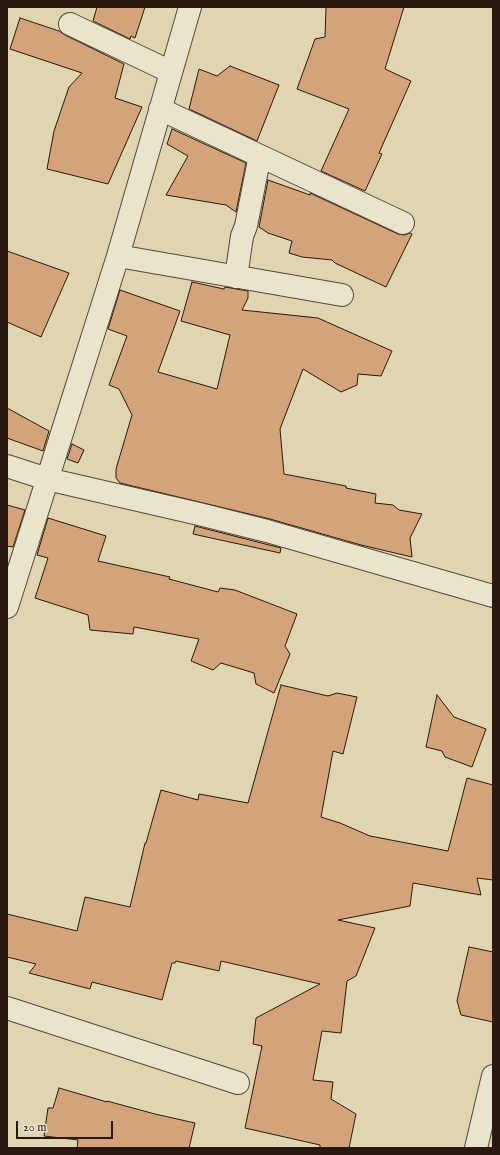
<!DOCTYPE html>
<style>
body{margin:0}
#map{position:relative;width:500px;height:1155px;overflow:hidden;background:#e0d5b1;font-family:"IM FELL English",serif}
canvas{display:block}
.frame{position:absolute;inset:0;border:8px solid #281a11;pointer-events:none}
.scale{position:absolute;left:16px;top:1121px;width:97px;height:18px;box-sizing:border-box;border:2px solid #281a11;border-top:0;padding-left:5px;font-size:12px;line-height:14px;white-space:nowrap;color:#281a11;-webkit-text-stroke:3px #ebe4cc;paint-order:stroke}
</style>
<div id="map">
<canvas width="500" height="1155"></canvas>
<div class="frame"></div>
<div class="scale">20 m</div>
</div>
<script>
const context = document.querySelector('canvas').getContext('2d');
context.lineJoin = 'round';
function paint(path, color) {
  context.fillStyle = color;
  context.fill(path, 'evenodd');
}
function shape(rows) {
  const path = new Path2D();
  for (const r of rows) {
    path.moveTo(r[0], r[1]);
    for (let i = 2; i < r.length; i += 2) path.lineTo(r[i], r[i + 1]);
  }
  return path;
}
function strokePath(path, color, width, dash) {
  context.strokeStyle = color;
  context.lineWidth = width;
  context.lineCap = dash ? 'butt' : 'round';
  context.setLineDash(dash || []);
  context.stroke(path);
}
const building = shape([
 [97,7,145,7,135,38,131,36,130,39,93,21,97,7],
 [326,7,404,7,385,69,411,81,379,153,382,154,365,191,321,171,349,109,297,89,315,39,325,37,326,7],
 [20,18,59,31,65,35,124,64,115,98,142,107,108,184,47,169,54,131,69,87,82,73,10,49,20,18],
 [230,66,279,85,257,141,189,109,199,69,217,76,230,66],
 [172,129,246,163,236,212,226,205,166,195,188,156,167,144,172,129],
 [268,180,310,195,310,193,398,234,404,235,410,233,412,234,386,287,335,263,332,260,302,257,289,253,292,241,268,233,259,227,268,180],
 [7,251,69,273,41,337,7,322,7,251],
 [192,282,224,289,225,287,248,291,248,298,242,310,318,318,392,351,381,376,358,374,357,385,341,392,303,369,280,429,284,474,346,486,346,488,376,494,375,503,393,505,399,510,422,514,410,538,412,557,361,545,270,519,120,483,116,478,116,469,132,415,119,389,109,385,127,336,108,329,120,290,180,311,158,372,217,389,230,335,181,321,192,282],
 [7,408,49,431,43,451,7,438,7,408],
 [72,444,84,450,78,463,67,459,72,444],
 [7,505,25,510,13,547,7,546,7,505],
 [48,518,106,536,98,561,170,577,169,579,218,592,220,588,235,590,297,614,285,646,290,654,274,693,256,684,254,673,221,663,213,670,191,661,199,639,134,627,133,634,90,630,88,615,35,598,48,558,37,555,48,518],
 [195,526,281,548,280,553,193,534,195,526],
 [281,685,328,696,337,693,357,697,343,754,333,751,321,817,340,823,370,836,448,851,467,778,493,785,493,880,477,878,481,895,413,883,410,906,338,920,375,928,356,976,347,981,341,1033,322,1031,313,1080,333,1082,331,1099,356,1114,349,1148,320,1148,320,1145,245,1128,262,1046,253,1044,256,1018,320,984,221,961,219,971,176,961,175,963,172,963,162,1000,92,982,90,989,29,973,36,964,7,957,7,914,77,931,85,897,130,907,145,843,146,843,161,790,198,800,199,794,248,803,281,685],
 [437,695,454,717,486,729,472,767,445,757,442,751,426,747,437,695],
 [469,947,493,952,493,1022,461,1015,457,1001,469,947],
 [59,1088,107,1102,107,1101,155,1114,195,1123,189,1148,77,1148,78,1140,44,1136,48,1108,53,1108,59,1088]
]);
paint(building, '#d4a379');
strokePath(building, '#281a11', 1);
const street = shape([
 [70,24,171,72],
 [160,109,403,223],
 [118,256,342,295],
 [236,277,242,236,246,226,258,165,261,157],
 [7,466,47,479,199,514,267,531,493,596],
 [7,607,118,256,190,7],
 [7,1008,238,1083],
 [476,1148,493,1076]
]);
strokePath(street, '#564939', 24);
strokePath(street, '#ebe4cc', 22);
</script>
